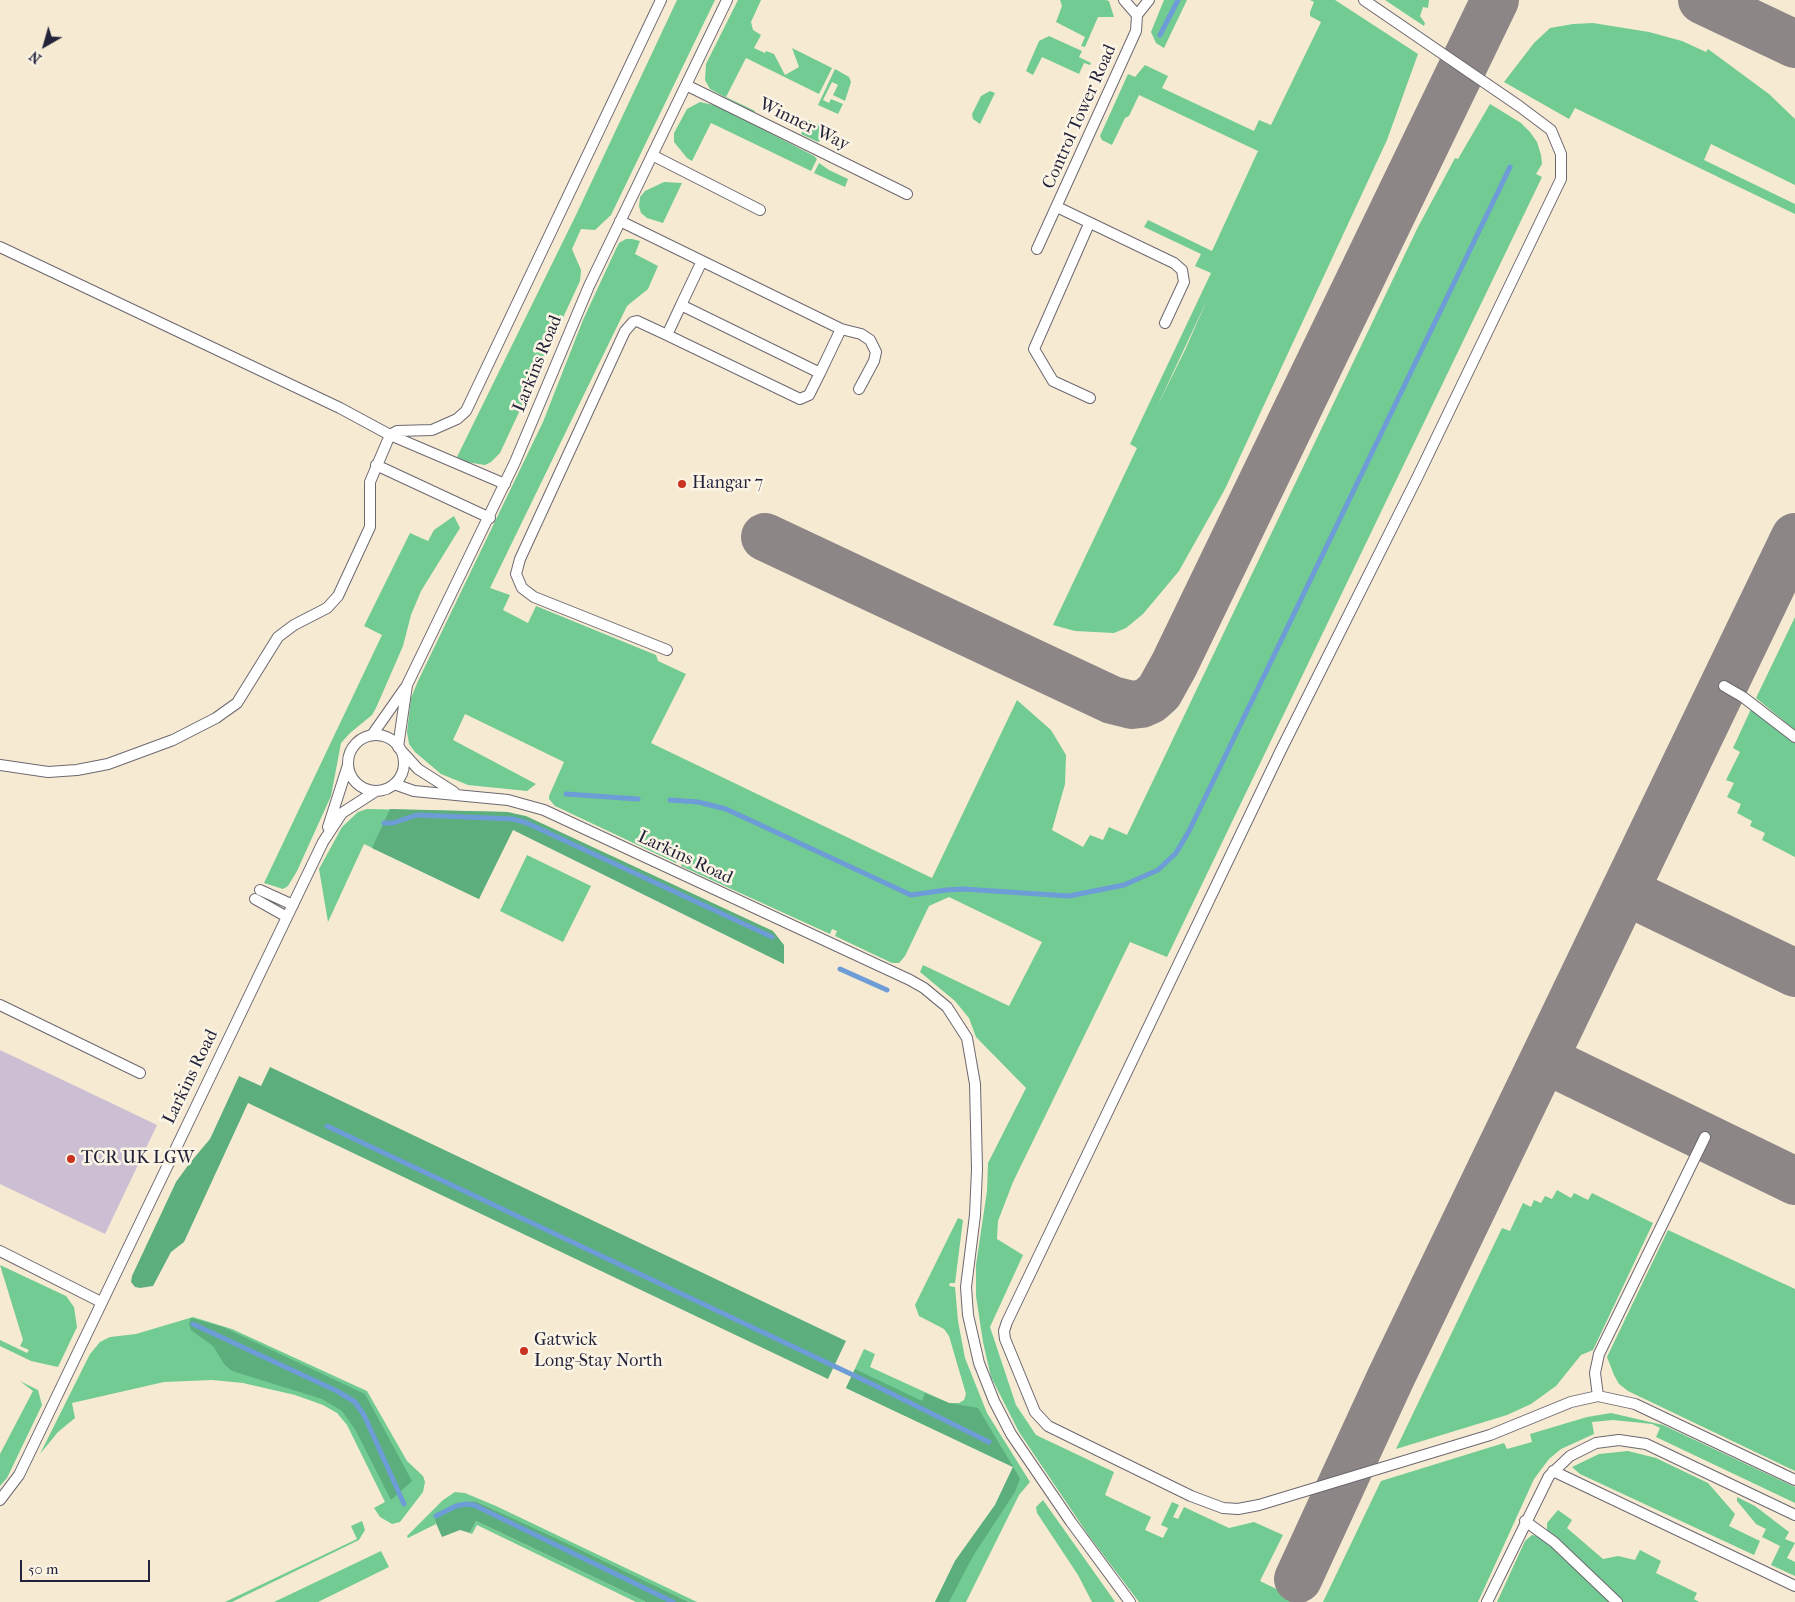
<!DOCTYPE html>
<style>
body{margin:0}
#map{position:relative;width:1795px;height:1602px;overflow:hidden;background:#f7ead3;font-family:"IM FELL French Canon",serif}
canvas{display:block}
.north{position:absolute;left:20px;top:20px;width:50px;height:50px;-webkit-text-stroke:4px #fcf5e5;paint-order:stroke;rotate:218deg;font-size:14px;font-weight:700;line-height:20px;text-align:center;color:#22223b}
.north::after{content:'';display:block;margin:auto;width:18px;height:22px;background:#22223b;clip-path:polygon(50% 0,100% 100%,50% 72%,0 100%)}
.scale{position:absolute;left:20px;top:1560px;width:130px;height:22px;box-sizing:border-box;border:2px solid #22223b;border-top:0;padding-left:6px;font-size:15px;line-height:18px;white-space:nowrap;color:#22223b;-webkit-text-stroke:4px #fcf5e5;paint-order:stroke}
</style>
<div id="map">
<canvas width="1795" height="1602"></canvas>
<div class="north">N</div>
<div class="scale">50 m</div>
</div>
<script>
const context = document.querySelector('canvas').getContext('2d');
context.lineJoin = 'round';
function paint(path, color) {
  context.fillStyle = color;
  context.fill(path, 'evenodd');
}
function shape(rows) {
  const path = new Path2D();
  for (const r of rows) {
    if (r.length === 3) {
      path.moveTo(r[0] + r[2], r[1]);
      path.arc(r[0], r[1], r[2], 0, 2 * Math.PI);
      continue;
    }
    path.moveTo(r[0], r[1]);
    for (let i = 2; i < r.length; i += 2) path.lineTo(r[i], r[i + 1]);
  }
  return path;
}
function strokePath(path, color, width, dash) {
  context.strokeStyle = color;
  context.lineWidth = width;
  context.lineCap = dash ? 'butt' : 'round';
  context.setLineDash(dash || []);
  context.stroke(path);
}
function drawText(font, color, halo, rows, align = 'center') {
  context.font = font + ' "IM FELL French Canon",serif';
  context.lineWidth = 5;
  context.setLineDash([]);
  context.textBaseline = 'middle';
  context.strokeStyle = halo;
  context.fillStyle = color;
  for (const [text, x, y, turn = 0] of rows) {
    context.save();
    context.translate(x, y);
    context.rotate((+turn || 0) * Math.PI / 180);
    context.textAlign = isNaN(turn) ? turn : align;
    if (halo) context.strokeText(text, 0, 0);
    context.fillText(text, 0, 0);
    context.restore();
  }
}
paint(shape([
 [0,1050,157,1125,105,1234,0,1184]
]), '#ccbfd4');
paint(shape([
 [677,0,715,0,611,215,595,230,581,229,572,249,581,270,580,281,500,453,491,462,485,465,466,462,457,457,576,215],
 [738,0,761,0,751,22,753,30,761,35,754,48,765,53,766,51,774,54,785,75,799,67,792,48,832,68,819,94,746,58,726,97,755,111,754,113,710,89,705,80,706,64],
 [1060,0,1106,0,1109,1,1114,17,1098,17,1085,47,1081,46,1085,37,1056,22,1062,6],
 [1164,0,1187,0,1164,48,1156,43,1151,32],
 [1310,0,1335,0,1418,54,1387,140,1225,489,1179,571,1143,614,1126,628,1114,633,1075,631,1053,625,1137,448,1130,444,1211,273,1195,266,1201,254,1144,227,1148,220,1212,251,1258,151,1139,95,1129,116,1125,118,1112,145,1102,140,1100,136,1128,74,1135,77,1145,65,1168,76,1162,88,1254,131,1259,120,1271,125,1321,22,1310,16,1310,12,1314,2],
 [1208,298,1185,350,1156,409],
 [1385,0,1429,0,1428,8,1423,7,1420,16,1425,23,1424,26],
 [1593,23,1649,32,1682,41,1706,52,1708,49,1769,94,1795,119,1795,185,1711,144,1704,160,1795,204,1795,214,1575,108,1569,119,1504,82,1534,43,1550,28,1573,24],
 [1049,36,1082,51,1079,57,1091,63,1090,65,1084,63,1079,74,1042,57,1033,75,1026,71,1039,41],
 [835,69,849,77,851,82,845,101,833,95,838,85,832,82,823,100,829,103,831,99,843,104,838,114,818,105],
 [990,91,995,93,980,124,973,119,972,114,981,96],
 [700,102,718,106,814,156,817,159,811,171,711,123,692,161,687,158,674,142,674,133,687,109],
 [1490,104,1521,123,1530,132,1537,142,1541,155,1542,164,1536,174,1542,177,1167,957,1130,942,1013,1182,998,1221,997,1239,1023,1255,990,1327,1016,1405,1036,1435,1114,1472,1105,1495,1151,1517,1145,1530,1163,1538,1168,1528,1161,1525,1172,1502,1179,1505,1173,1517,1178,1519,1184,1507,1229,1528,1254,1522,1283,1535,1260,1581,1303,1602,1139,1602,1089,1536,1019,1432,991,1377,983,1342,976,1296,976,1265,987,1191,988,1163,1026,1088,976,1037,969,1018,955,1001,920,972,923,965,1009,1006,1042,942,949,897,929,906,905,956,899,963,892,963,835,936,837,931,832,929,830,934,681,866,683,860,678,858,676,863,555,806,549,799,549,796,564,762,465,714,453,740,536,784,527,791,468,785,441,774,415,752,409,744,407,732,411,698,418,681,543,422,583,320,615,251,619,243,626,239,632,239,640,241,635,254,658,266,648,289,627,306,490,588,510,595,503,610,528,623,536,606,656,655,658,661,686,674,651,743,932,878,1017,700,1051,730,1066,755,1065,784,1052,830,1083,847,1090,835,1103,840,1109,827,1127,835,1417,229,1455,158,1458,159],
 [808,120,831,131,827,137,818,142,801,134],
 [819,163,829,170,848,179,845,187,814,173],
 [664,182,682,183,663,223,647,218,641,213,639,206,640,197,645,191],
 [454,516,460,528,421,591,411,615,403,646,376,708,372,715,350,733,341,743,331,796,297,871,288,886,283,889,264,883,382,635,364,626,410,533,428,541,434,530],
 [1795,617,1795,730,1756,698],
 [1751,709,1795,743,1795,857,1762,840,1765,833,1750,826,1752,821,1737,813,1741,804,1727,797,1734,783,1726,780,1740,752,1733,748],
 [367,809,507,812,513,813,479,899,364,844,328,922,319,869,342,827,358,812],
 [527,855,591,886,563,942,500,911],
 [1557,1190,1571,1198,1574,1193,1588,1200,1592,1193,1653,1223,1593,1350,1581,1355,1556,1386,1531,1404,1507,1415,1396,1449,1502,1228,1510,1231,1523,1203,1531,1207,1534,1200,1541,1203,1545,1196,1552,1199],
 [958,1218,963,1220,955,1283,950,1283,949,1286,955,1287,958,1321,965,1358,987,1413,1030,1482,1019,1495,966,1602,935,1602,955,1561,995,1505,1013,1467,846,1388,864,1349,875,1354,870,1367,949,1403,959,1403,964,1400,966,1394,949,1336,944,1329,919,1316,915,1305],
 [1668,1230,1795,1289,1795,1471,1628,1391,1619,1384,1614,1375,1607,1357],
 [0,1265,66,1296,74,1307,77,1327,58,1367,31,1361,0,1346,0,1340,27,1353,29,1350,20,1346,23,1340],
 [193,1317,232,1329,367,1391,407,1461,423,1476,425,1482,423,1492,400,1522,392,1524,380,1517,374,1508,385,1502,347,1425,337,1413,323,1405,295,1395,243,1383,212,1380,164,1382,72,1403,75,1418,58,1432,40,1454,90,1354,100,1342,110,1337,136,1334],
 [20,1381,38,1390,42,1405,7,1478,0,1486,0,1454,33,1391],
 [1611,1413,1663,1425,1795,1487,1795,1503,1656,1437,1660,1428,1652,1424,1613,1420,1592,1422,1594,1434,1561,1449,1549,1459,1534,1479,1478,1602,1323,1602,1381,1481,1504,1443,1507,1449,1532,1442,1530,1434,1587,1417],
 [1628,1451,1656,1458,1708,1483,1735,1514,1729,1526,1760,1541,1754,1555,1580,1474,1572,1467,1599,1454],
 [455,1492,465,1493,496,1506,697,1602,689,1602,475,1501,435,1521,436,1524,408,1538,407,1536,443,1500],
 [1737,1497,1755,1506,1789,1532,1785,1539,1795,1543,1787,1558,1795,1562,1795,1576,1771,1565,1780,1546,1762,1537,1766,1529,1756,1524,1737,1501],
 [1043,1500,1111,1596,1115,1602,1092,1602,1078,1575,1037,1513,1036,1507],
 [1558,1510,1572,1520,1567,1528,1603,1559,1618,1556,1635,1560,1640,1550,1661,1561,1656,1573,1697,1593,1694,1599,1699,1602,1623,1602,1547,1530,1547,1523],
 [362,1521,365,1530,359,1540,232,1602,225,1602,357,1539,351,1526],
 [476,1521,646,1602,636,1602,477,1525,472,1534,470,1533],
 [1532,1535,1543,1537,1612,1602,1497,1602,1525,1541],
 [381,1551,389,1567,318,1602,274,1602]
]), '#71cb93');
paint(shape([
 [390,809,507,812,526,816,773,931,784,945,784,964,513,830,479,899,372,848],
 [270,1067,846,1341,828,1379,248,1103,184,1242,171,1252,153,1286,140,1288,135,1287,131,1282,132,1276,176,1182,189,1164,210,1139,239,1076,261,1086],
 [191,1318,223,1327,365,1394,412,1481,391,1500,356,1431,342,1411,322,1399,232,1371,224,1364,213,1346,191,1330,189,1324],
 [855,1369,922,1401,925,1393,949,1403,978,1408,1018,1475,1020,1479,1015,1492,973,1556,949,1602,935,1602,955,1561,995,1505,1013,1467,846,1388],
 [475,1501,566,1543,689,1602,646,1602,476,1521,470,1533,460,1530,442,1537,435,1521,436,1516,456,1506]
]), '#5caf7d');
strokePath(shape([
 [1160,35,1178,0],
 [566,794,638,799],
 [670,800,698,802,726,809,911,895,946,890,963,889,1069,896,1124,885,1158,870,1176,853,1189,831,1510,167],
 [384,823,393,823,417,815,513,819,527,823,772,937],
 [840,969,887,990],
 [327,1126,872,1384,989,1442],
 [193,1324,337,1391,355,1402,364,1415,404,1504],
 [436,1516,456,1506,466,1504,474,1505,673,1602]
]), '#6d9cd6', 5);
strokePath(shape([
 [1702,0,1795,44],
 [765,537,1112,700,1132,705,1141,704,1150,700,1159,692,1174,665,1495,0],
 [1625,891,1795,973],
 [1544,1059,1795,1181],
 [1298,1579,1391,1377,1795,537]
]), '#8c8687', 48);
const service = shape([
 [1364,0,1519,106,1551,130,1561,154,1561,179,1417,478,1281,750,1007,1322,1004,1331,1005,1339,1035,1412,1048,1426,1191,1496,1223,1508,1238,1509,1259,1505,1490,1435,1571,1402,1598,1396,1635,1404,1795,1480],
 [1137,15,1149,0],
 [686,85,907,194],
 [652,155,760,210],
 [1057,207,1174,263,1182,270,1184,282,1165,323],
 [620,221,841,329,861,334,870,340,876,352,874,361,859,389],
 [1089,224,1034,349,1053,381,1090,398],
 [0,247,340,408,390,435,505,484],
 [1037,249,1136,31,1137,15,1124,0],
 [702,261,681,305,820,373,841,329],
 [667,335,800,399,809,395,820,373],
 [390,435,397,431,432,430,457,419,466,411,661,0],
 [376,465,490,518],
 [667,650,534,597,522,588,516,574,520,559,625,331,633,322,637,321,667,335,681,305],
 [1724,686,1743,697,1795,737],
 [372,735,405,688],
 [376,763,28],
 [0,765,48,772,77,770,108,764,173,740,216,718,237,703,278,637,294,625,327,608,338,596,370,527,370,482,390,435],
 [394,784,414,791,508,800,544,810,910,980,924,988,947,1007,967,1038,975,1084,977,1169,975,1215,966,1287,968,1315,979,1363,994,1401,1011,1434,1071,1522,1130,1602],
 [454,792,418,769,398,747,407,685,515,462,589,286,727,0],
 [328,827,348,765],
 [260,890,293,905],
 [255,899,287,917],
 [0,1005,140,1073],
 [0,1251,101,1302],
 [1598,1396,1595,1373,1599,1354,1705,1137],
 [1553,1471,1795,1586],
 [0,1500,19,1475,323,842,342,813,376,791],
 [1525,1521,1554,1542,1617,1602],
 [1487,1602,1549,1476,1570,1456,1596,1443,1619,1440,1646,1444,1795,1515]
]);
strokePath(service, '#6d6870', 12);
strokePath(service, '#fff', 10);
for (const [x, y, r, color] of [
 [682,484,5,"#c8321e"],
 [71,1159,5,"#c8321e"],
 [524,1351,5,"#c8321e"]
]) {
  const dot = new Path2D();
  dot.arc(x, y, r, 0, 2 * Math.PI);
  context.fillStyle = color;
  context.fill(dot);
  strokePath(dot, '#fcf5e5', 2);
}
drawText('18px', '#22223b', '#fcf5e5', [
 ["Control Tower Road",1080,117,-66],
 ["Winner Way",804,125,26],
 ["Larkins Road",538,364,-68],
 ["Larkins Road",685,858,25],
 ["Larkins Road",191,1077,-64]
]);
drawText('18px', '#22223b', '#fcf5e5', [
 ["Hangar 7",692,484],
 ["TCR UK LGW",81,1159],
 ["Gatwick",534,1341],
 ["Long-Stay North",534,1362]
], 'left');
</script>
